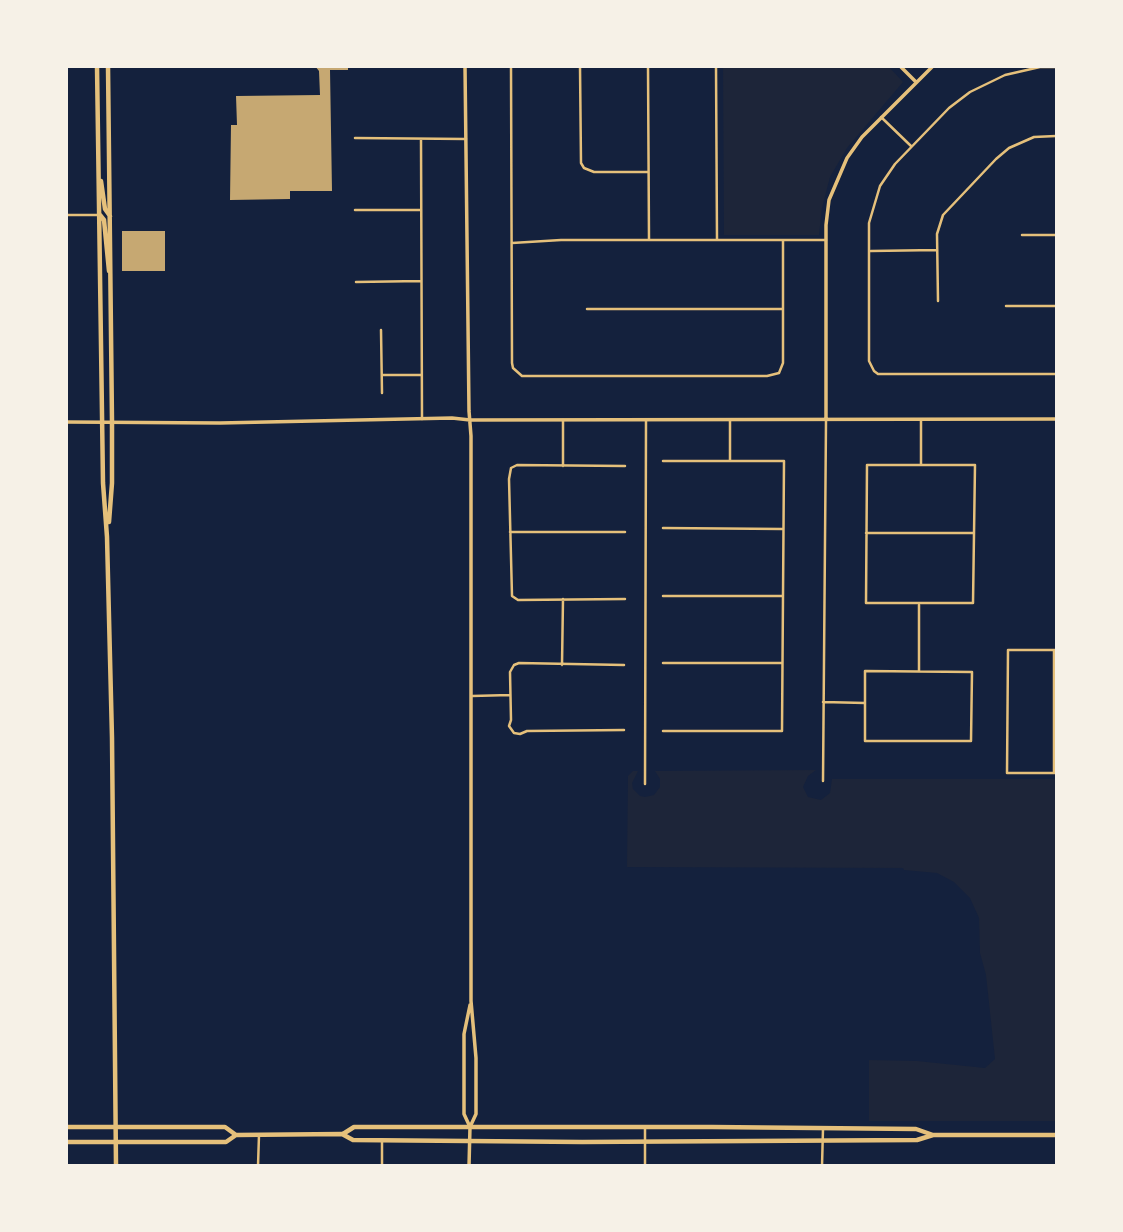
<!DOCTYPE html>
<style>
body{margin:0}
#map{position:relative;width:1123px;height:1232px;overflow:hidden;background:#14213d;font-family:Quicksand,sans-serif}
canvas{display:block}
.frame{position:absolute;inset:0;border:68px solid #f6f1e7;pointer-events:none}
</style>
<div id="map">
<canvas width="1123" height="1232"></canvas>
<div class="frame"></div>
</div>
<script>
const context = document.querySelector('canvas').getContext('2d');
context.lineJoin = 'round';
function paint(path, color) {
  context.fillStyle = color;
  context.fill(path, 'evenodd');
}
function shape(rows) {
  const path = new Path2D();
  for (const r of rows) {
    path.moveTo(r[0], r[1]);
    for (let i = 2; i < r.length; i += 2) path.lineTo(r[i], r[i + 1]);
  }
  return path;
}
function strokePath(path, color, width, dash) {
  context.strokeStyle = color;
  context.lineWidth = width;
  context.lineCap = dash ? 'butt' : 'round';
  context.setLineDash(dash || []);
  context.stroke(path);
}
paint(shape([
 [723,67,889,67,903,82,847,148,830,177,822,208,819,235,724,235],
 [816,770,808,776,803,787,808,797,821,800,830,793,832,779,1056,779,1056,1121,869,1121,869,1060,917,1061,985,1068,995,1059,986,975,980,953,979,918,970,898,954,882,937,873,904,870,903,868,627,867,628,776,633,771,638,771,632,783,633,789,640,796,645,797,654,795,660,787,660,779,655,771]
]), '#1d2539');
paint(shape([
 [315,66,348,66,348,70,330,70,332,191,290,191,290,199,230,200,231,125,237,125,236,96,320,95,319,71],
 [122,231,165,231,165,271,122,271]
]), '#c6a872');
strokePath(shape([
 [511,66,512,363,513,368,522,376,767,376,779,373,783,363,783,240],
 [580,66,581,163,584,168,594,172,648,172],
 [648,66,649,240],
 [716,66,717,240],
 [1056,67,1040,67,1005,75,970,92,949,108,895,164,880,186,869,223,869,361,874,371,878,374,1056,374],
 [881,117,911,146],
 [355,138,466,139],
 [421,139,422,419],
 [355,210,421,210],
 [66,215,100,215],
 [1022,235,1056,235],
 [512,243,561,240,826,240],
 [871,251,937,250],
 [356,282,421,281],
 [938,301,937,234,943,215,996,159,1009,148,1034,137,1056,136],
 [1006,306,1056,306],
 [587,309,783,309],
 [381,330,382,393],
 [382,375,421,375],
 [563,420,563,466],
 [663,461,784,461,782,731,663,731],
 [730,461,730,420],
 [867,465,975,465,973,603,866,603,867,465],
 [921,465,921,421],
 [625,466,517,465,511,468,509,479,512,596,518,600,625,599],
 [663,528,783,529],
 [510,532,625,532],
 [866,533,973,533],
 [663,596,783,596],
 [1056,650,1008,650,1007,773,1056,773],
 [663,663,782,663],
 [562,665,563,599],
 [624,665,519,663,514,665,510,672,511,720,509,726,514,733,520,734,527,731,624,730],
 [865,671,972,672,971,741,865,741,865,671],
 [919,671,919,605],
 [472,696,510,695],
 [823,702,865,703],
 [1054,773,1054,651],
 [823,781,826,421],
 [645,784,646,420],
 [382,1140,382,1166],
 [66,1164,67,1166],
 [258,1166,259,1135],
 [645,1166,645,1127],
 [822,1166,823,1129]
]), '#e5c07b', 2.5);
strokePath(shape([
 [465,66,469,411,471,436,471,1001,476,1058,476,1114,470,1127,469,1166],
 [900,66,916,82],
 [826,420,826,225,829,200,847,158,862,137,933,66],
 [66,422,220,423,452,418,470,420,1056,419],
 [470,1127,464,1114,464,1034,470,1005]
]), '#e5c07b', 3.5);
strokePath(shape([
 [97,66,103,483,107,537,112,738,116,1166],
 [108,66,112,422,112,483,109,522],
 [101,181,105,209,110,216],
 [100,215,104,220,109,271],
 [66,1127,225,1127,236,1135,342,1134,353,1140,582,1142,917,1140,933,1135],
 [343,1134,354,1127,712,1127,916,1129,933,1135,1056,1135],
 [66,1142,226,1142,236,1135]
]), '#e5c07b', 4.5);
</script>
